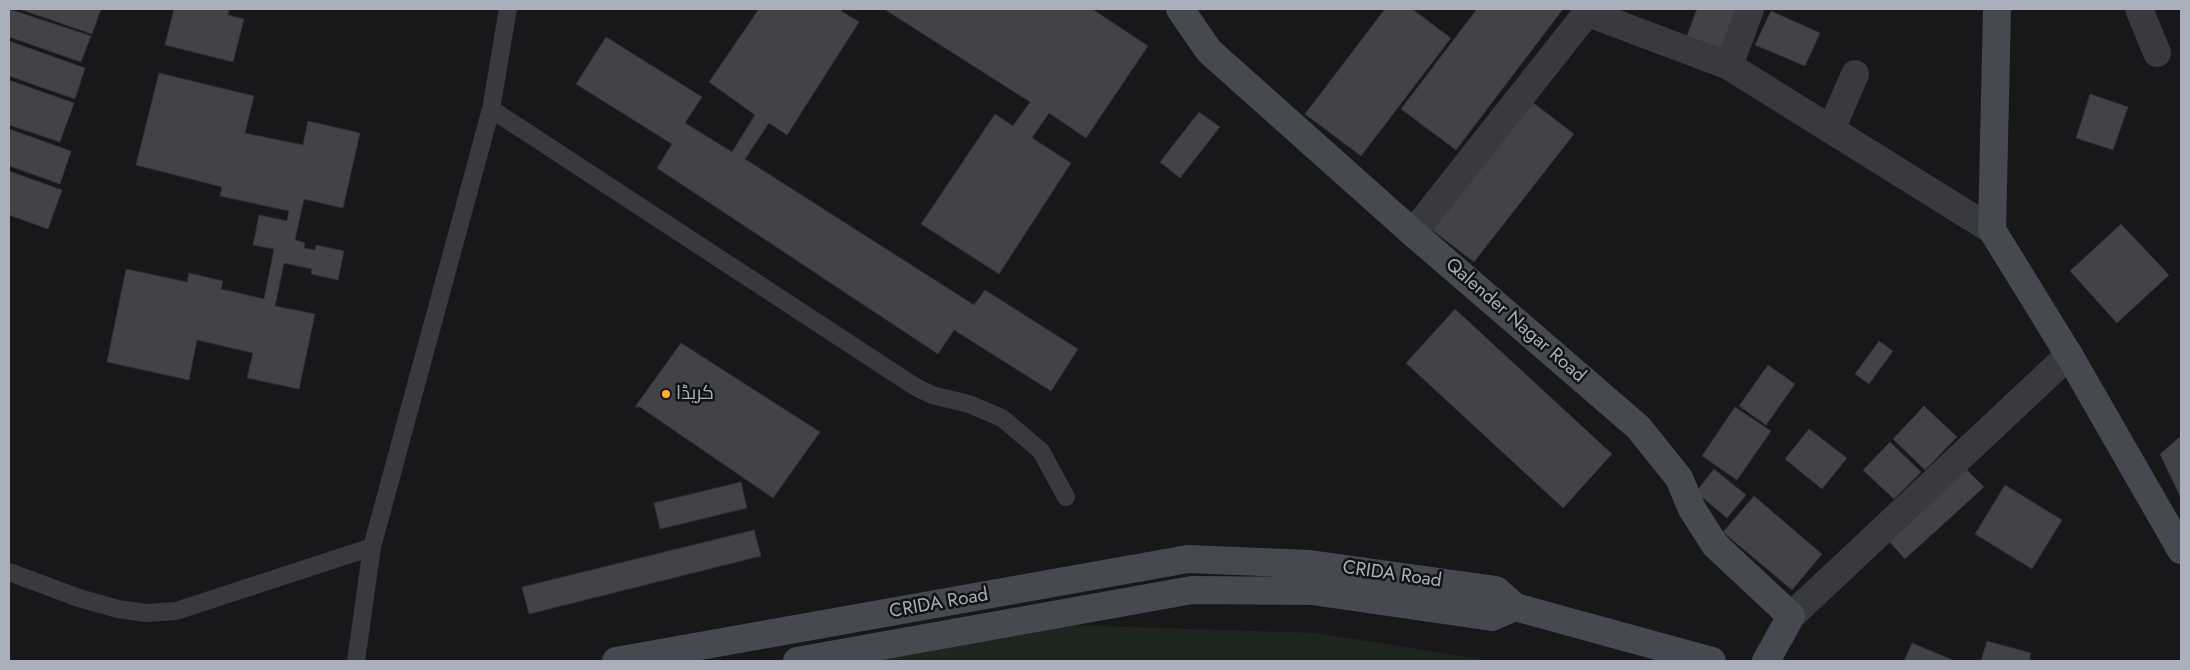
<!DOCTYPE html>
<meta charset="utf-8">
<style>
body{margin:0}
#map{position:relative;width:2190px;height:670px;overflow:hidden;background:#18181a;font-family:Jost,sans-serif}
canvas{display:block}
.frame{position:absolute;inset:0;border:10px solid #a9afbb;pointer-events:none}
</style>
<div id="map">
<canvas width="2190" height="670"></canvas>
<div class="frame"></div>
</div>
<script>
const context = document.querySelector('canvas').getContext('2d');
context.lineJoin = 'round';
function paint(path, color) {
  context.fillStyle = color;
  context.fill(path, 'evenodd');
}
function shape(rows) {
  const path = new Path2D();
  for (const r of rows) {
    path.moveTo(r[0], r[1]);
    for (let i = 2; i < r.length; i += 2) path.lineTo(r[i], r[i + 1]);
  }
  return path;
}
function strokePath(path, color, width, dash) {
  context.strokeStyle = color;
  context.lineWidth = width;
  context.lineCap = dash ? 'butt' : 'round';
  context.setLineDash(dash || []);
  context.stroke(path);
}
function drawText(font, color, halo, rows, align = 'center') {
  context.font = font + ' Jost,Cairo,sans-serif';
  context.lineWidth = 5;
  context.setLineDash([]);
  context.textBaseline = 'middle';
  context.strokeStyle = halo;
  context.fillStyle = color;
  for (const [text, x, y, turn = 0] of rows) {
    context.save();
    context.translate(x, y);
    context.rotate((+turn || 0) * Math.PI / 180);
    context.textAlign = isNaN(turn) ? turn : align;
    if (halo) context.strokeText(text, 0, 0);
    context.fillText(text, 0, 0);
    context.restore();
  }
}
paint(shape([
 [1067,625,1317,633,1491,661,869,661]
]), '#1d261e');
const building = shape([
 [9,9,91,36,81,62,9,37,9,9],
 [19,9,101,9,92,34,19,9],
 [174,9,229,9,228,15,244,19,233,62,165,45,174,9],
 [759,9,843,9,841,11,859,22,787,135,769,123,745,159,974,305,985,290,1078,349,1051,391,954,330,938,354,657,168,672,144,576,84,606,37,702,97,685,123,732,152,755,115,709,82,759,9],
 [884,9,1092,9,1148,46,1086,138,1049,113,1032,138,1071,163,999,274,921,224,995,114,1013,126,1030,102,884,9],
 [1385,9,1412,9,1451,38,1361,156,1305,114,1385,9],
 [1477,9,1563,9,1456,150,1401,109,1477,9],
 [1697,9,1739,9,1722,55,1685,41,1697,9],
 [1771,11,1820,33,1805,66,1755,45,1771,11],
 [9,41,85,68,75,99,9,76,9,41],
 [159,73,254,96,245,133,303,145,308,121,360,133,343,208,304,199,295,240,305,243,304,248,315,250,316,245,344,251,338,280,311,274,312,269,284,263,275,306,315,314,299,389,247,378,253,353,197,340,189,380,107,362,126,269,187,282,189,273,223,281,221,289,264,299,274,249,253,245,259,215,287,221,289,211,220,196,222,187,136,165,159,73],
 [9,80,74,103,60,142,9,125,9,80],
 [2090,94,2128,107,2113,150,2076,138,2090,94],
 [1527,98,1574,134,1474,262,1427,226,1527,98],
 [1199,112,1220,127,1180,178,1160,162,1199,112],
 [9,129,71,151,60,184,9,166,9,129],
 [9,171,62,190,48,229,9,215,9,171],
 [2121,224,2169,275,2117,323,2070,271,2121,224],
 [1455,309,1612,454,1563,508,1406,363,1455,309],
 [1879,341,1893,351,1869,384,1855,374,1879,341],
 [681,343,820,432,773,498,640,407,635,407,681,343],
 [1768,365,1795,384,1766,425,1739,406,1768,365],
 [1924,406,1957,437,1925,470,1893,439,1924,406],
 [1735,407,1771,431,1737,480,1702,456,1735,407],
 [1809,429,1847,458,1822,489,1785,459,1809,429],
 [2181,436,2181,498,2160,454,2181,436],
 [1890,442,1921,472,1894,499,1863,470,1890,442],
 [1963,466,1984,487,1905,559,1885,537,1963,466],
 [1714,469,1746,495,1727,518,1696,492,1714,469],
 [741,482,747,508,660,529,654,503,741,482],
 [2005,485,2062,520,2032,569,1975,534,2005,485],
 [1754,496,1822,554,1792,590,1723,532,1754,496],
 [754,530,761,556,529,614,522,587,754,530],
 [1987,641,2031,653,2029,661,1981,661,1987,641],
 [1912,643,1955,661,1904,661,1912,643]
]);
paint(building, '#424347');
strokePath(building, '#323236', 1);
strokePath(shape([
 [491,109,508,9],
 [9,572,79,598,118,609,146,613,176,611,372,547],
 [356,661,372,547,491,109,914,386,932,395,969,404,1002,418,1041,451,1066,497]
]), '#383a3f', 18);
strokePath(shape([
 [1750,9,1729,66,1992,230],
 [2139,9,2157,53],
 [1588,13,1729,66],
 [1831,130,1855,74],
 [1413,233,1590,9],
 [1791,616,2069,355]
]), '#383a3f', 28);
strokePath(shape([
 [1180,9,1209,51,1413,233,1638,427,1679,478,1692,509,1715,545,1791,616,1766,661],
 [1997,9,1992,230,2069,355,2181,550],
 [616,661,1188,559,1310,564,1496,590,1515,607,1712,661],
 [797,661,1192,590,1312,591,1492,617,1515,607]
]), '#464950', 28);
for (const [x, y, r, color] of [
 [666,394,5,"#ffb02b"]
]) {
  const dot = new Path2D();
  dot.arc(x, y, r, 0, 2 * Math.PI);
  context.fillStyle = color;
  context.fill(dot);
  strokePath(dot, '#131315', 2);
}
drawText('19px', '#a9afbb', '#131315', [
 ["Qalender Nagar Road",1515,321,41],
 ["CRIDA Road",1392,575,8],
 ["CRIDA Road",939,604,-10]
]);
drawText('19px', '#a9afbb', '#131315', [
 ["کریڈا",676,394]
], 'left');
</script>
